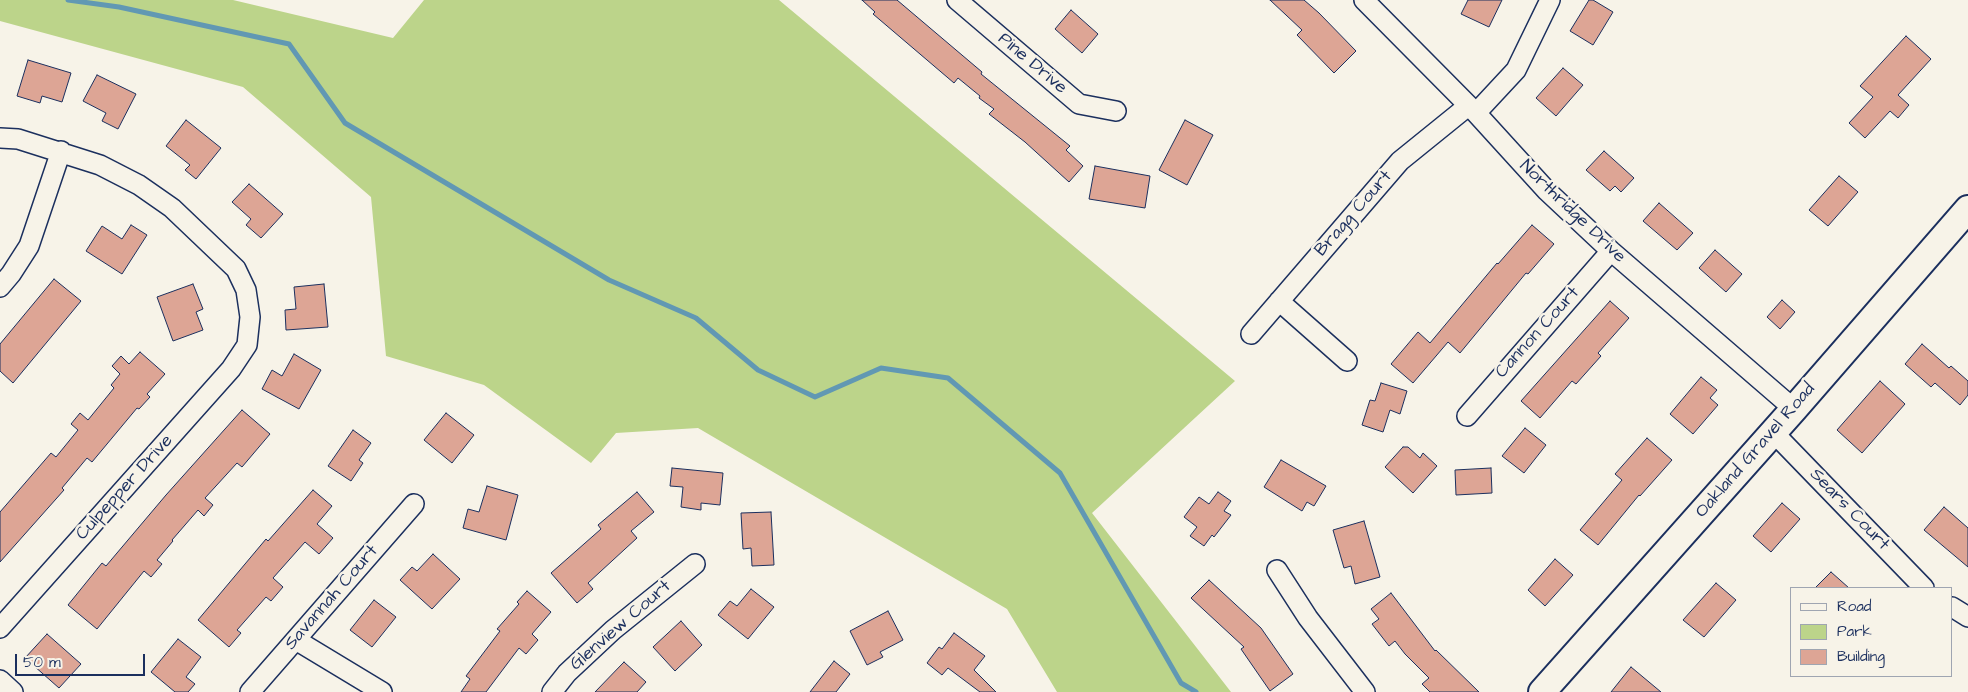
<!DOCTYPE html>
<style>
body{margin:0}
#map{position:relative;width:1968px;height:692px;overflow:hidden;background:#f7f3e8;font-family:"Architects Daughter",sans-serif}
canvas{display:block}
.legend{position:absolute;left:1790px;top:587px;width:162px;height:90px;box-sizing:border-box;background:#f7f3e8;border:1px solid #9fa5b1;margin:0;padding:6px 9px;list-style:none;font-size:15px;color:#1b2f5e}
.legend li{display:flex;align-items:center;gap:10px;height:25px}
.legend b{width:25px;border:1px solid #9fa5b1}
.scale{position:absolute;left:15px;top:654px;width:130px;height:22px;box-sizing:border-box;border:2px solid #1b2f5e;border-top:0;padding-left:6px;font-size:15px;line-height:18px;white-space:nowrap;color:#1b2f5e;-webkit-text-stroke:4px #f7f3e8;paint-order:stroke}
</style>
<div id="map">
<canvas width="1968" height="692"></canvas>
<ul class="legend">
<li><b style="height:6px;background:#f7f3e8"></b>Road</li>
<li><b style="height:14px;background:#bcd48a"></b>Park</li>
<li><b style="height:14px;background:#dda595"></b>Building</li>
</ul>
<div class="scale">50 m</div>
</div>
<script>
const context = document.querySelector('canvas').getContext('2d');
context.lineJoin = 'round';
function paint(path, color) {
  context.fillStyle = color;
  context.fill(path, 'evenodd');
}
function shape(rows) {
  const path = new Path2D();
  for (const r of rows) {
    path.moveTo(r[0], r[1]);
    for (let i = 2; i < r.length; i += 2) path.lineTo(r[i], r[i + 1]);
  }
  return path;
}
function strokePath(path, color, width, dash) {
  context.strokeStyle = color;
  context.lineWidth = width;
  context.lineCap = dash ? 'butt' : 'round';
  context.setLineDash(dash || []);
  context.stroke(path);
}
function drawText(font, color, halo, rows, align = 'center') {
  context.font = font + ' "Architects Daughter",sans-serif';
  context.lineWidth = 5;
  context.setLineDash([]);
  context.textBaseline = 'middle';
  context.strokeStyle = halo;
  context.fillStyle = color;
  for (const [text, x, y, turn = 0] of rows) {
    context.save();
    context.translate(x, y);
    context.rotate((+turn || 0) * Math.PI / 180);
    context.textAlign = isNaN(turn) ? turn : align;
    if (halo) context.strokeText(text, 0, 0);
    context.fillText(text, 0, 0);
    context.restore();
  }
}
paint(shape([
 [0,0,233,0,393,38,424,0,779,0,1235,381,1092,513,1231,692,1057,692,1007,609,698,428,616,433,591,463,484,385,386,356,371,197,243,87,0,21]
]), '#bcd48a');
strokePath(shape([
 [68,0,119,7,289,44,345,123,609,280,696,318,758,370,815,397,881,368,948,378,1060,473,1181,683,1196,692]
]), '#6198b3', 5);
const building = shape([
 [862,0,897,0,982,72,981,74,1070,146,1066,150,1083,166,1069,182,1025,142,989,114,994,109,979,98,980,96,958,78,954,83,873,14,875,12,862,0],
 [1270,0,1304,0,1319,13,1356,51,1334,73,1297,35,1302,30,1270,0],
 [1468,0,1502,0,1489,27,1461,14,1468,0],
 [1589,0,1593,0,1613,12,1593,45,1570,31,1589,0],
 [1071,10,1098,34,1082,53,1055,29,1071,10],
 [1906,36,1931,59,1898,95,1909,105,1898,118,1890,111,1865,138,1849,123,1873,97,1860,86,1906,36],
 [28,60,71,73,62,102,42,96,40,103,17,96,28,60],
 [1563,68,1583,85,1556,116,1536,98,1563,68],
 [97,75,136,94,118,129,102,121,106,113,83,101,97,75],
 [186,120,221,148,196,179,185,170,190,165,166,146,186,120],
 [1185,120,1213,135,1187,185,1159,170,1185,120],
 [1604,151,1634,178,1621,192,1615,186,1610,191,1586,170,1604,151],
 [1095,166,1150,176,1145,208,1089,199,1095,166],
 [1839,176,1858,192,1828,226,1809,210,1839,176],
 [249,184,283,214,261,238,246,225,251,219,232,202,249,184],
 [1659,203,1693,233,1677,250,1643,221,1659,203],
 [131,225,147,235,122,274,86,251,102,226,122,239,131,225],
 [1532,225,1554,244,1528,274,1526,273,1460,353,1448,342,1413,383,1391,364,1418,332,1430,343,1497,263,1498,264,1532,225],
 [1715,250,1742,274,1726,292,1699,268,1715,250],
 [54,279,81,301,13,383,0,371,0,344,54,279],
 [193,284,203,309,196,312,203,330,173,341,157,297,193,284],
 [324,284,328,327,286,330,285,310,296,309,294,287,324,284],
 [1782,300,1795,312,1780,329,1767,317,1782,300],
 [1610,301,1629,318,1598,353,1601,356,1576,384,1572,381,1540,418,1521,401,1610,301],
 [1922,344,1949,368,1951,366,1968,381,1968,395,1960,405,1935,383,1931,387,1905,364,1922,344],
 [140,352,165,374,147,394,150,397,139,409,137,408,92,462,87,458,62,488,64,490,0,562,0,512,51,453,56,457,78,430,71,424,80,413,88,420,114,388,111,385,120,374,112,366,121,356,129,364,140,352],
 [294,354,321,370,299,409,262,389,272,370,282,376,294,354],
 [1701,377,1717,390,1710,398,1718,405,1693,434,1670,414,1701,377],
 [1880,381,1905,404,1862,453,1837,430,1880,381],
 [1381,383,1407,391,1400,414,1390,410,1383,432,1362,425,1370,400,1375,401,1381,383],
 [242,410,270,434,242,467,237,463,205,498,213,505,204,516,198,510,172,540,173,541,157,560,162,564,151,577,144,571,97,629,68,605,102,563,106,566,166,495,242,410],
 [446,413,474,435,452,463,424,440,446,413],
 [1525,428,1546,445,1524,473,1502,456,1525,428],
 [353,430,371,443,359,460,363,463,351,481,328,466,353,430],
 [1647,438,1672,460,1640,496,1639,495,1598,545,1580,530,1622,480,1615,474,1647,438],
 [1403,447,1408,447,1420,458,1423,453,1437,466,1413,493,1385,467,1403,447],
 [1281,460,1326,486,1314,506,1307,502,1302,511,1264,487,1281,460],
 [672,468,723,473,720,505,701,503,701,510,681,507,683,487,670,486,672,468],
 [1491,468,1492,493,1456,495,1455,470,1491,468],
 [487,486,518,495,506,540,463,528,468,509,479,512,487,486],
 [313,490,332,506,317,524,333,538,319,554,305,542,273,578,283,587,271,601,266,597,237,630,241,633,229,647,198,620,266,539,268,541,313,490],
 [637,492,654,512,631,531,637,538,588,583,593,589,577,603,551,573,601,529,598,525,637,492],
 [1218,492,1231,501,1224,511,1231,515,1214,537,1212,535,1204,546,1190,536,1197,527,1184,517,1199,497,1209,504,1218,492],
 [1782,503,1800,519,1771,552,1753,536,1782,503],
 [1944,507,1968,528,1968,567,1924,530,1944,507],
 [771,512,774,565,752,566,751,548,743,549,741,513,771,512],
 [1364,521,1380,577,1355,584,1351,566,1344,568,1333,530,1364,521],
 [433,554,460,579,432,609,400,580,412,567,417,571,433,554],
 [1555,559,1573,575,1545,606,1528,590,1555,559],
 [1831,572,1849,588,1815,588,1831,572],
 [1209,580,1261,628,1293,674,1270,691,1241,649,1244,647,1191,598,1209,580],
 [1716,583,1736,600,1704,637,1683,620,1716,583],
 [751,589,774,607,748,639,718,615,730,601,737,606,751,589],
 [527,591,551,612,532,634,538,640,526,654,519,648,486,692,461,692,470,679,466,676,500,631,497,629,519,604,517,602,527,591],
 [1391,593,1435,651,1436,650,1479,692,1430,692,1422,684,1429,678,1405,654,1395,641,1389,646,1372,624,1379,619,1371,609,1391,593],
 [374,600,396,617,372,647,350,630,374,600],
 [888,611,903,640,880,652,883,657,867,665,850,631,888,611],
 [681,621,702,645,675,671,653,647,681,621],
 [954,633,985,656,974,670,996,692,980,692,948,668,942,675,927,663,939,647,942,649,954,633],
 [47,634,81,664,59,688,25,658,47,634],
 [178,639,201,657,186,677,195,684,188,692,175,692,151,672,178,639],
 [834,661,850,674,836,692,810,692,834,661],
 [624,662,646,682,637,692,595,692,624,662],
 [1631,667,1661,692,1611,692,1631,667]
]);
paint(building, '#dda595');
strokePath(building, '#1b2f5e', 1);
const street = shape([
 [957,0,1079,104,1116,111],
 [1364,0,1476,113,1547,191,1611,251,1794,409],
 [1476,113,1516,70,1550,0],
 [0,138,18,139,100,165,139,185,172,208,236,269,246,290,250,317,247,345,231,369,0,628],
 [0,287,11,274,29,246,61,151],
 [1279,301,1347,361],
 [1251,334,1400,161,1468,106],
 [1467,416,1611,251],
 [1773,432,1924,588],
 [1277,570,1308,618,1365,692],
 [1952,607,1968,617],
 [296,640,382,692],
 [0,680,13,692],
 [250,692,414,504],
 [552,692,567,673,613,630,695,564]
]);
const secondary = shape([
 [1542,692,1794,409,1968,209]
]);
strokePath(street, '#1b2f5e', 22);
strokePath(secondary, '#1b2f5e', 30);
strokePath(street, '#f7f3e8', 19);
strokePath(secondary, '#f7f3e8', 26);
drawText('18px', '#1b2f5e', '#f7f3e8', [
 ["Pine Drive",1032,64,40],
 ["Northridge Drive",1572,212,44],
 ["Bragg Court",1354,214,-49],
 ["Cannon Court",1538,333,-48],
 ["Oakland Gravel Road",1756,451,-49],
 ["Culpepper Drive",125,488,-48],
 ["Sears Court",1849,510,46],
 ["Savannah Court",332,598,-49],
 ["Glenview Court",621,626,-41]
]);
</script>
